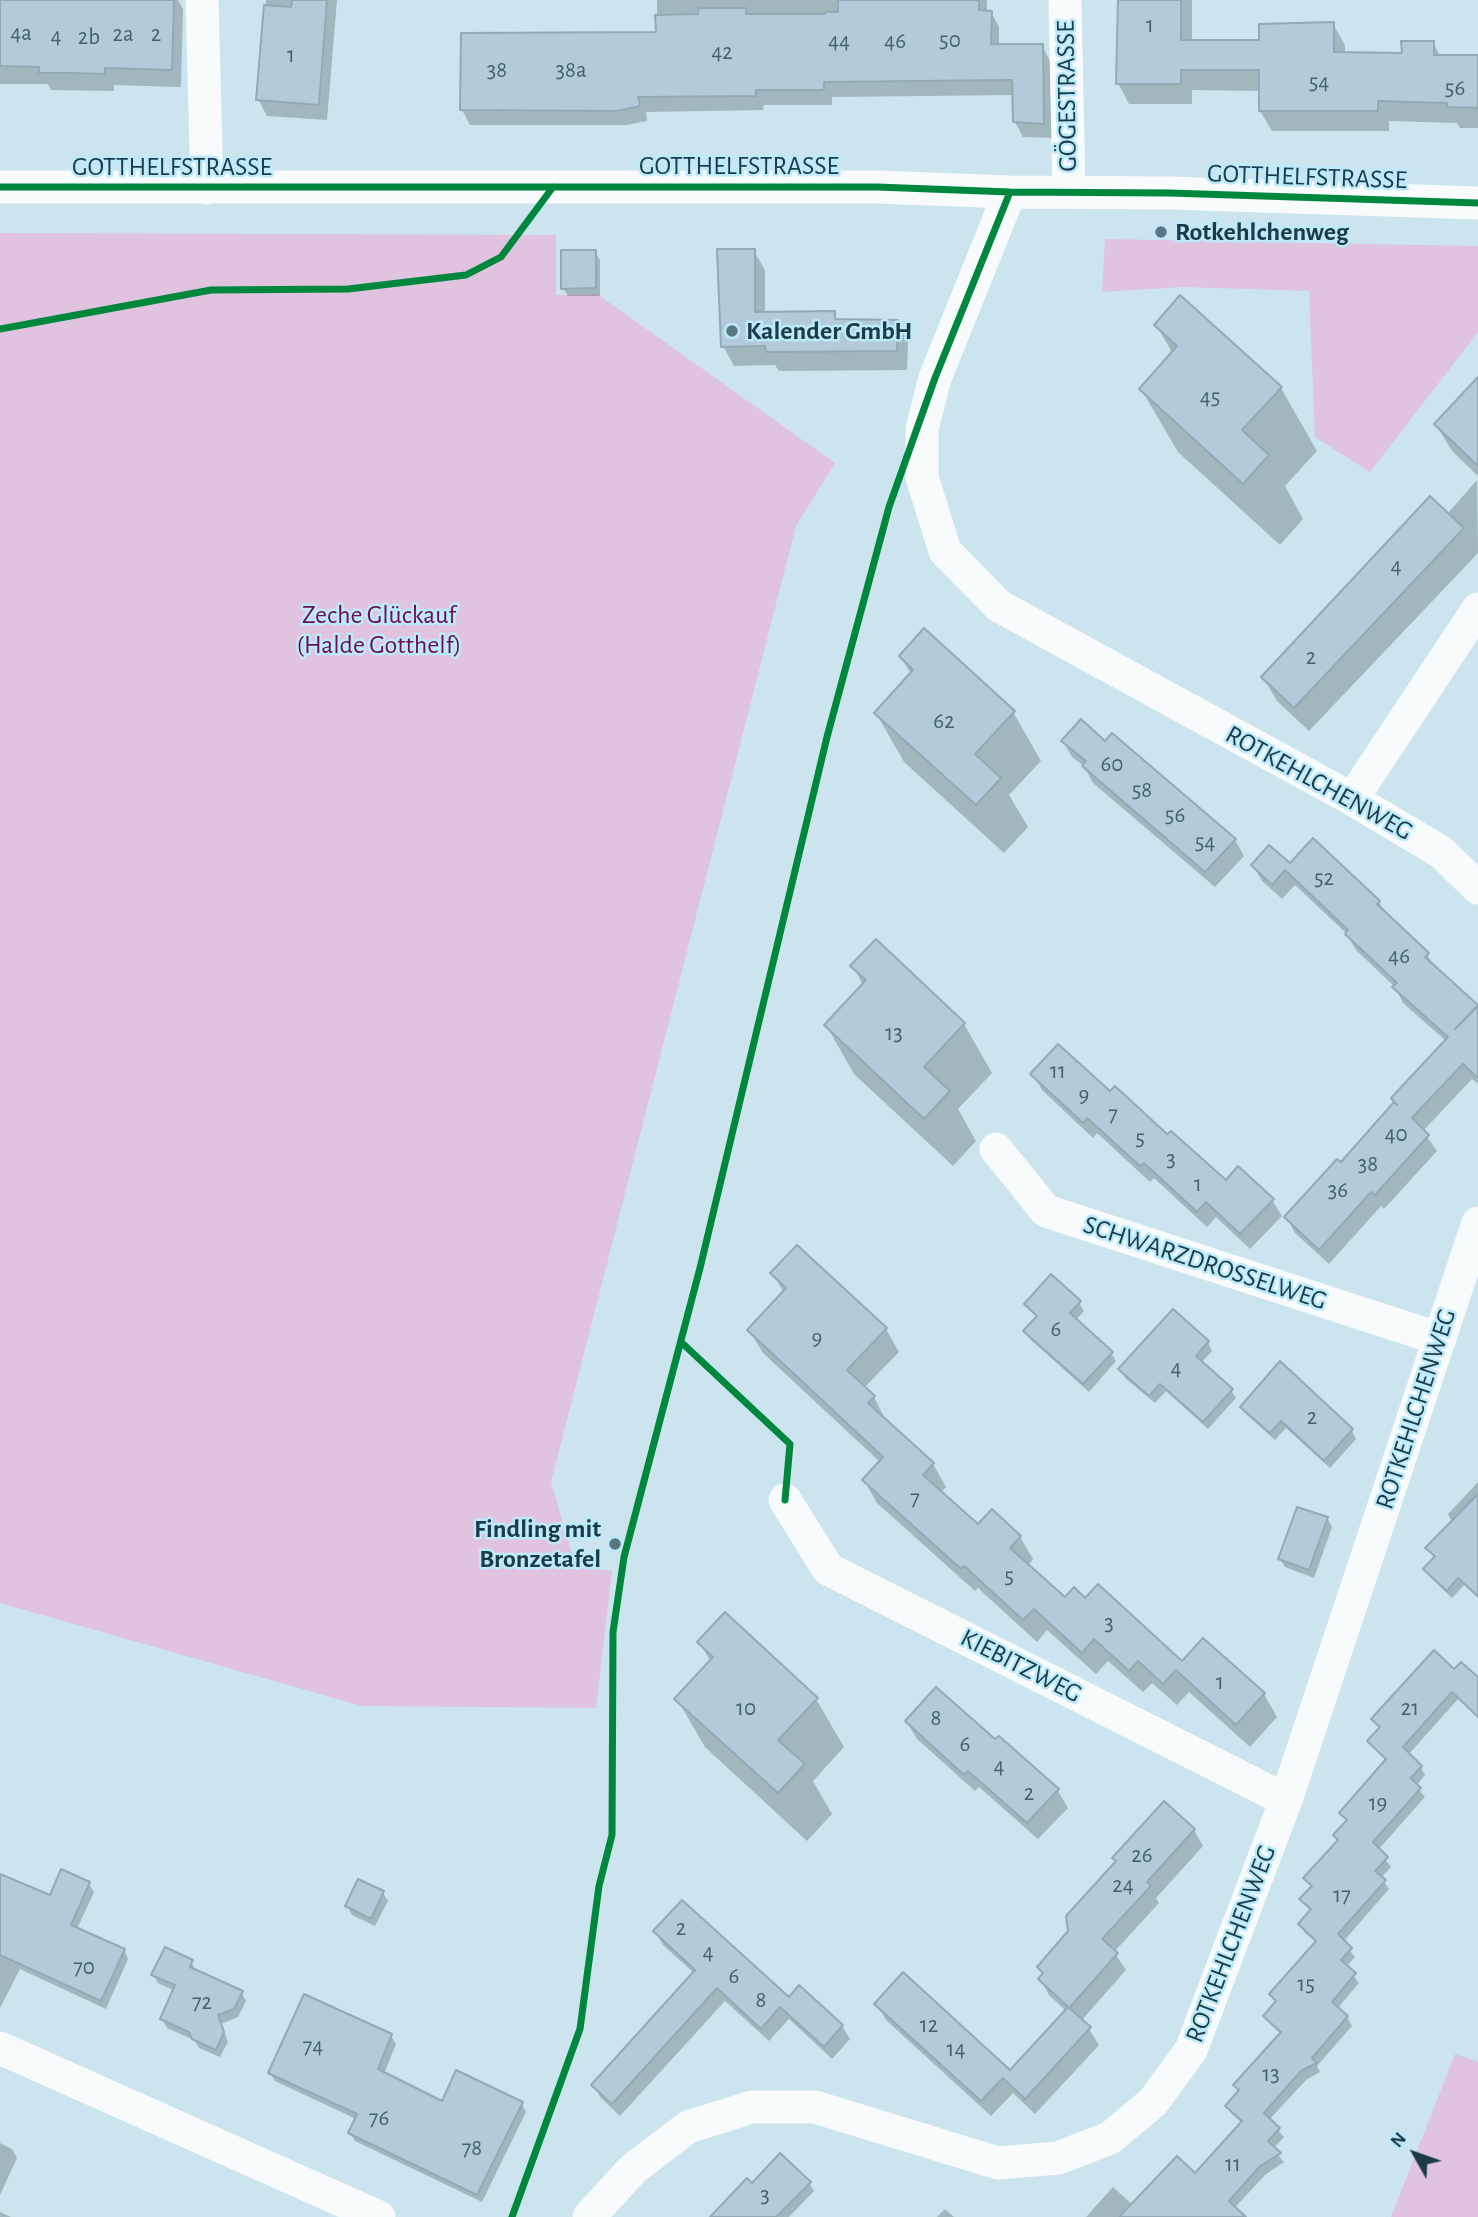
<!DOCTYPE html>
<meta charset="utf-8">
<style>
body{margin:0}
#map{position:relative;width:1478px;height:2217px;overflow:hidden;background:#cbe4ed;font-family:"Alegreya Sans",sans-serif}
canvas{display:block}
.north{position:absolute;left:1380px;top:2119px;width:70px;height:70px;-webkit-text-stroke:5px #bdeafb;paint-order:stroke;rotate:310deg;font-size:19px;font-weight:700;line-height:28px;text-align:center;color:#1b3c47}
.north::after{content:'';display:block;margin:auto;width:24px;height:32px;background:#1b3c47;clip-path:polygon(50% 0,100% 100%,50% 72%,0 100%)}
</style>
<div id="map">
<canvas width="1478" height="2217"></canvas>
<div class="north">N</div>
</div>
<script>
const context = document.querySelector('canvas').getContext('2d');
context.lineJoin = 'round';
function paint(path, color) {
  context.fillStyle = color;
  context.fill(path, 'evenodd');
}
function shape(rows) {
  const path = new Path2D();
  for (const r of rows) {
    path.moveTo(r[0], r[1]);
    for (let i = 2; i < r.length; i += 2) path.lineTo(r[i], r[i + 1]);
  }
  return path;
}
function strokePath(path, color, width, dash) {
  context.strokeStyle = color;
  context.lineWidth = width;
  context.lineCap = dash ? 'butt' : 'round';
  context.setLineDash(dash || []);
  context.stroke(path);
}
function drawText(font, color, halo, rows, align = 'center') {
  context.font = font + ' "Alegreya Sans",sans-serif';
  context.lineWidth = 5;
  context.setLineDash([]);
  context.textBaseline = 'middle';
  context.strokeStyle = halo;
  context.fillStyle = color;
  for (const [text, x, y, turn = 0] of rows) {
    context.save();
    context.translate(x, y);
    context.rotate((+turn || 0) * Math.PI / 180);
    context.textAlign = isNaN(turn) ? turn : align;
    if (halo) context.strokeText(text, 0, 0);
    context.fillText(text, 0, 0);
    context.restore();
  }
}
paint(shape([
 [0,233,556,235,556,295,597,294,835,463,796,526,551,1482,576,1567,612,1571,596,1708,362,1706,0,1603],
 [1105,239,1478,246,1478,332,1370,472,1315,437,1309,291,1184,287,1102,292],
 [1455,2054,1478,2062,1478,2217,1391,2217]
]), '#dfc3df');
paint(shape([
 [0,0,178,0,183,9,181,87,114,85,114,91,51,90,48,84,0,84],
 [266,0,337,0,327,120,267,116,258,99],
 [657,0,987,0,987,12,991,12,999,27,999,45,1042,46,1050,61,1052,138,1023,137,1015,122,1014,95,832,97,832,105,764,105,763,110,646,112,647,121,627,125,470,125,462,110,657,34],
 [1118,0,1192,0,1192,41,1261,42,1333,24,1345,45,1345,54,1403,55,1433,43,1441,57,1478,57,1478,128,1460,128,1457,123,1389,121,1389,131,1272,131,1260,111,1261,91,1192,90,1192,104,1129,104,1118,83],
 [754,251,765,270,765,313,833,313,838,321,897,322,908,341,907,370,779,371,775,365,734,366,723,346],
 [595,252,600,260,600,296,568,296,563,288],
 [1156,325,1281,388,1317,451,1285,486,1303,519,1280,545,1178,452,1141,389,1173,354],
 [1478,380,1478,476,1452,451,1436,425],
 [1477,480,1478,553,1309,731,1277,701,1263,677,1447,514],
 [901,657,1013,712,1041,761,1009,795,1028,827,1004,853,904,762,876,713,911,674],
 [1063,741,1235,840,1244,856,1215,887,1093,783,1084,766,1072,757],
 [1253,865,1290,866,1379,902,1387,917,1427,954,1436,969,1478,1009,1478,1084,1472,1079,1423,1131,1437,1151,1384,1209,1381,1206,1329,1264,1295,1233,1287,1218,1341,1164,1396,1104,1393,1099,1446,1041,1403,1003,1395,987,1356,950,1346,933,1295,885,1282,899,1262,881],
 [876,942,964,1024,992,1073,958,1109,976,1141,953,1166,854,1074,826,1025,863,985,853,966],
 [1033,1074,1110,1094,1226,1182,1272,1200,1282,1216,1250,1249,1216,1217,1207,1227,1154,1178,1150,1182,1097,1133,1093,1138,1042,1090],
 [773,1274,886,1329,899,1352,864,1388,874,1397,886,1421,933,1464,946,1487,940,1493,978,1527,1020,1537,1033,1559,1028,1566,1065,1600,1085,1600,1182,1663,1264,1694,1277,1717,1250,1747,1189,1692,1177,1705,1152,1683,1143,1692,1108,1661,1096,1674,1047,1630,1037,1642,978,1588,975,1591,877,1503,864,1480,880,1462,763,1353,749,1330,784,1293],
 [1079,1303,1084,1311,1076,1320,1111,1353,1116,1361,1089,1392,1030,1339,1025,1331,1037,1318,1026,1304],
 [1208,1342,1212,1351,1201,1363,1231,1390,1236,1398,1208,1429,1166,1391,1155,1403,1125,1378,1121,1370],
 [1281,1364,1352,1431,1356,1439,1330,1468,1286,1428,1275,1440,1247,1415,1242,1407],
 [1478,1482,1478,1598,1464,1585,1452,1598,1430,1577,1425,1569,1435,1559,1427,1548,1452,1522,1448,1514],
 [1327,1518,1332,1527,1314,1578,1285,1567,1280,1559],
 [699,1642,816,1699,844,1747,813,1781,832,1814,807,1841,705,1747,677,1699,711,1662],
 [1455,1671,1478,1679,1478,1715,1477,1716,1458,1699,1408,1755,1421,1767,1425,1775,1416,1786,1425,1797,1378,1850,1391,1867,1381,1878,1389,1889,1343,1942,1355,1957,1346,1967,1359,1983,1337,2009,1347,2017,1352,2026,1317,2066,1320,2072,1306,2080,1269,2120,1284,2137,1273,2149,1284,2162,1265,2175,1226,2217,1086,2217,1113,2187,1133,2205,1196,2175,1242,2123,1232,2114,1227,2106,1239,2092,1235,2085,1281,2034,1270,2024,1265,2016,1276,2004,1271,1994,1317,1943,1305,1933,1300,1924,1311,1912,1301,1900,1312,1888,1305,1879,1339,1842,1335,1835,1347,1822,1341,1813,1386,1761,1370,1741,1380,1729,1374,1720],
 [907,1722,995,1742,999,1738,1058,1791,1068,1808,1038,1839,979,1787,975,1791,917,1739],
 [1164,1803,1194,1830,1203,1846,1156,1898,1159,1903,1114,1952,1126,1970,1081,2021,1089,2029,1099,2045,1035,2114,1013,2093,991,2116,886,2020,877,2004,1010,2073,1066,2011,1049,1995,1040,1979,1043,1975,1039,1967,1069,1932,1117,1863,1114,1858],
 [0,1877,50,1897,89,1884,94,1892,77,1929,124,1950,128,1959,106,2009,20,1969,0,2008],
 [383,1893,388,1901,375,1926,352,1915,347,1906],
 [655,1931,842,2026,850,2039,832,2059,789,2019,769,2041,725,2001,620,2116,601,2098,593,2085,694,1973,663,1945],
 [191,1962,196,1970,241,1992,246,2001,238,2017,221,2024,228,2042,220,2057,199,2048,194,2040,167,2028,162,2019,175,1991,158,1983,153,1975],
 [391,2036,396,2044,384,2074,443,2103,522,2104,526,2112,482,2202,355,2141,350,2133,356,2119,275,2081,270,2073],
 [0,2143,12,2149,17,2158,0,2195],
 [809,2183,814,2191,789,2217,726,2217,752,2185],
 [945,2209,954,2217,937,2217],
 [0,2212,11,2217,0,2217]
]), '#0003');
const building = shape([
 [0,0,174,0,172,70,105,68,105,74,72,73,39,73,39,67,0,66,0,0],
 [292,0,327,0,319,105,256,100,264,5,291,7,292,0],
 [838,0,979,0,979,10,992,11,991,44,1043,44,1044,124,1013,122,1012,80,824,82,824,90,756,90,756,96,638,97,640,106,617,111,460,110,461,33,656,32,655,15,698,14,699,8,746,8,746,14,825,14,825,12,838,12,838,0],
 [1118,0,1181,0,1181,40,1259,40,1259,24,1334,22,1334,52,1402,53,1401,41,1434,41,1434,55,1478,55,1478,108,1447,107,1447,103,1378,101,1378,111,1259,111,1259,70,1181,70,1181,84,1116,84,1118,0],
 [717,249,755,249,755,312,835,311,835,319,898,320,897,351,766,352,765,346,721,347,717,249],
 [561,250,596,250,596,288,561,289,561,250],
 [1180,295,1282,387,1242,430,1269,455,1243,484,1139,389,1177,346,1154,325,1180,295],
 [1478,377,1478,466,1434,424,1478,377],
 [1430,496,1464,528,1294,708,1261,677,1430,496],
 [924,628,1015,711,975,754,1001,778,976,805,874,713,913,670,899,656,924,628],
 [1081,719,1105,741,1112,733,1236,839,1205,872,1082,766,1086,761,1061,741,1081,719],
 [1313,838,1380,901,1377,904,1429,953,1425,957,1478,1005,1455,1029,1478,1006,1478,1078,1463,1064,1442,1086,1412,1118,1429,1135,1375,1195,1371,1192,1319,1250,1284,1217,1337,1159,1341,1162,1394,1102,1397,1105,1391,1098,1448,1037,1392,987,1397,983,1345,934,1348,930,1285,870,1272,885,1251,865,1269,845,1290,863,1313,838],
 [876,939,965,1023,924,1067,950,1091,924,1119,824,1025,866,980,850,966,876,939],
 [1058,1044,1110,1091,1115,1086,1167,1134,1171,1131,1226,1180,1238,1166,1274,1199,1240,1234,1206,1202,1197,1212,1144,1163,1140,1166,1087,1118,1083,1123,1030,1074,1058,1044],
 [797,1245,887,1328,847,1370,875,1396,868,1403,934,1463,923,1475,978,1524,992,1509,1021,1536,1010,1548,1065,1597,1074,1587,1085,1598,1098,1584,1182,1661,1203,1638,1265,1693,1236,1725,1176,1670,1163,1684,1138,1661,1129,1671,1094,1639,1082,1653,1034,1609,1023,1620,964,1566,961,1569,862,1480,883,1457,747,1330,786,1288,770,1273,797,1245],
 [1051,1274,1081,1301,1070,1313,1113,1352,1083,1384,1023,1331,1037,1316,1024,1304,1051,1274],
 [1173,1309,1209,1341,1196,1356,1233,1389,1203,1422,1160,1384,1149,1396,1118,1369,1173,1309],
 [1280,1361,1353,1429,1324,1461,1281,1421,1270,1433,1240,1407,1280,1361],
 [1478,1494,1478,1596,1458,1578,1447,1591,1423,1569,1435,1556,1425,1548,1478,1494],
 [1297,1507,1328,1517,1309,1570,1278,1559,1297,1507],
 [725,1612,818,1698,778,1740,805,1764,778,1793,674,1699,713,1657,697,1642,725,1612],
 [1434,1650,1454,1669,1461,1662,1478,1677,1478,1717,1452,1692,1403,1747,1422,1766,1411,1778,1421,1788,1373,1842,1388,1857,1375,1871,1386,1880,1338,1934,1352,1948,1341,1960,1356,1973,1332,2002,1348,2016,1312,2058,1317,2063,1301,2071,1264,2113,1280,2128,1268,2141,1281,2153,1260,2166,1229,2201,1246,2217,1119,2217,1177,2156,1195,2173,1242,2121,1225,2106,1239,2090,1233,2085,1281,2032,1263,2016,1276,2001,1269,1994,1316,1941,1298,1924,1311,1909,1299,1899,1312,1886,1303,1878,1338,1840,1333,1835,1347,1820,1339,1813,1386,1759,1367,1741,1380,1727,1371,1719,1434,1650],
 [936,1687,995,1739,999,1736,1059,1789,1027,1823,968,1771,964,1775,905,1721,936,1687],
 [1164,1801,1195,1829,1147,1882,1151,1886,1102,1939,1118,1953,1069,2008,1091,2027,1025,2099,1003,2078,981,2101,874,2004,903,1972,1010,2070,1068,2007,1038,1979,1043,1973,1037,1967,1068,1931,1066,1916,1116,1861,1112,1858,1164,1801],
 [61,1869,90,1882,71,1925,125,1949,101,2001,0,1955,0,1874,50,1895,61,1869],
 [358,1879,384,1891,371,1919,345,1906,358,1879],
 [682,1900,789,1997,799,1985,843,2025,824,2047,780,2007,761,2029,717,1988,612,2104,591,2085,695,1970,653,1931,682,1900],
 [165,1947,193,1960,190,1967,243,1991,234,2009,218,2015,224,2032,216,2050,192,2039,189,2032,160,2019,175,1985,151,1975,165,1947],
 [304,1994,392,2034,378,2069,442,2101,456,2070,523,2102,477,2195,348,2133,357,2114,268,2073,304,1994],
 [780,2153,811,2182,776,2217,710,2217,747,2178,752,2183,780,2153]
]);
paint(building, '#b3cbd8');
strokePath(building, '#93a9b4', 2);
strokePath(shape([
 [202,0,207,188],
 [1065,0,1069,192],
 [0,187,877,187,1010,192,1170,193,1478,203],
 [1010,192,935,378,922,429,922,477,945,551,999,606,1352,799,1441,852,1478,888],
 [1352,799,1478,609],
 [996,1149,1046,1211,1440,1339],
 [785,1500,828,1569,1286,1800],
 [0,2048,379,2217],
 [589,2217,633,2169,688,2127,752,2107,815,2107,998,2163,1058,2158,1110,2138,1153,2102,1191,2050,1286,1800,1478,1223]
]), '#f7fbfc', 33);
strokePath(shape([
 [0,187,877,187,1010,192,1170,193,1478,203],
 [0,329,211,290,348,289,466,275,501,257,553,187],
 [681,1342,790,1444,785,1500],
 [512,2217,580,2029,599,1886,612,1835,613,1632,624,1557,700,1268,827,737,889,507,935,378,1010,192]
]), '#00873e', 7);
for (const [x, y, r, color] of [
 [1161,232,7,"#597781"],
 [732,331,7,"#597781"],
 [615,1544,7,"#597781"]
]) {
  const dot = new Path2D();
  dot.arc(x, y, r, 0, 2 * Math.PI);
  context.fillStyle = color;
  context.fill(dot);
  strokePath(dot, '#bdeafb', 2.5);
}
drawText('23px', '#44626e', null, [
 ["1",1150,25],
 ["4a",21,33],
 ["2a",123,34],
 ["2",156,34],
 ["4",56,36],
 ["2b",89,37],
 ["50",950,40],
 ["44",839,41],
 ["46",895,41],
 ["42",722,52],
 ["1",291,55],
 ["38",497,70],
 ["38a",571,70],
 ["54",1319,82],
 ["56",1455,88],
 ["45",1210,397],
 ["4",1396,566],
 ["2",1311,657],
 ["62",944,721],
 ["60",1112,764],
 ["58",1142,790],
 ["56",1175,815],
 ["54",1205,842],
 ["52",1324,878],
 ["46",1399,956],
 ["13",894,1033],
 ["11",1058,1071],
 ["9",1084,1095],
 ["7",1113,1114],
 ["40",1396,1134],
 ["5",1140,1138],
 ["3",1171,1159],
 ["38",1368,1164],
 ["1",1198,1184],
 ["36",1338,1190],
 ["6",1056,1329],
 ["9",817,1338],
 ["4",1176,1368],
 ["2",1312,1417],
 ["7",915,1498],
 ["5",1009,1576],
 ["3",1109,1623],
 ["1",1220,1682],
 ["10",746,1708],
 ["21",1410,1708],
 ["8",936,1718],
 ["6",965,1744],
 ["4",999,1766],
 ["2",1029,1793],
 ["19",1378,1803],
 ["26",1142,1855],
 ["24",1123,1885],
 ["17",1342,1895],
 ["2",681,1928],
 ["4",708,1952],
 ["70",84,1967],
 ["6",734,1976],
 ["15",1306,1984],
 ["8",761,2000],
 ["72",202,2002],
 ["12",929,2025],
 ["74",313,2046],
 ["14",956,2049],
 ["13",1271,2074],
 ["76",379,2118],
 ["78",472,2148],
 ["11",1233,2164],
 ["3",765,2195]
]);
drawText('26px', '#1b3c47', '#bdeafb', [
 ["GÖGESTRASSE",1067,96,-91],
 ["GOTTHELFSTRASSE",739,166],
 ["GOTTHELFSTRASSE",172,167],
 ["GOTTHELFSTRASSE",1307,177,2],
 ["ROTKEHLCHENWEG",1319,783,29],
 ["SCHWARZDROSSELWEG",1205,1263,18],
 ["ROTKEHLCHENWEG",1416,1409,-72],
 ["KIEBITZWEG",1021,1666,27],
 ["ROTKEHLCHENWEG",1231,1944,-69]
]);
drawText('bold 26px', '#1b3c47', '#bdeafb', [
 ["Rotkehlchenweg",1175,232],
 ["Kalender GmbH",746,331],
 ["Findling mit",601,1529,"right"],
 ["Bronzetafel",601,1559,"right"]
], 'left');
drawText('26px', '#6c0d52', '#bdeafb', [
 ["Zeche Glückauf",379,615],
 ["(Halde Gotthelf)",379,645]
]);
</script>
